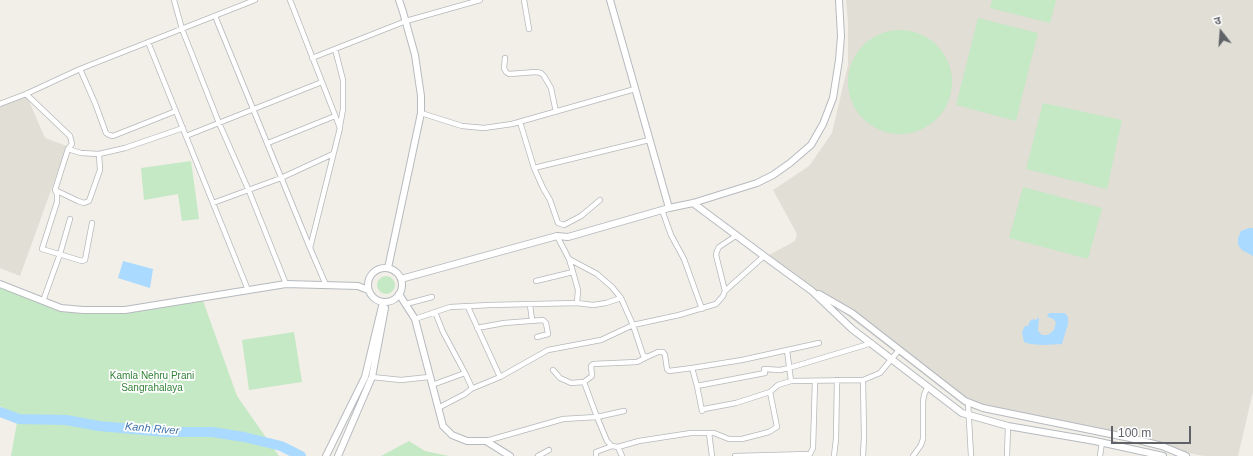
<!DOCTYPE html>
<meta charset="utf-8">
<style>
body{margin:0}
#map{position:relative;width:1253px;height:456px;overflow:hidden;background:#f1efe8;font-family:Helvetica,"Noto Sans Devanagari",sans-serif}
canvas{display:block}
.north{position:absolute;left:1201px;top:12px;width:40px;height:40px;-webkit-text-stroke:3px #fff;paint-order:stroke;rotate:343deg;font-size:11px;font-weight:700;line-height:16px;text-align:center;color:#5f6368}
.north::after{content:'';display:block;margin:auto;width:14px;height:18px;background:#5f6368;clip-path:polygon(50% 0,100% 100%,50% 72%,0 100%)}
.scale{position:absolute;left:1111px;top:426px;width:80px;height:18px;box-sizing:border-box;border:2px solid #5f6368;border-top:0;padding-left:5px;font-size:12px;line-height:14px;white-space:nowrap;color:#5f6368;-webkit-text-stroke:3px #fff;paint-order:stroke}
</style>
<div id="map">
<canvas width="1253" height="456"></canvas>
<div class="north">उ</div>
<div class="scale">100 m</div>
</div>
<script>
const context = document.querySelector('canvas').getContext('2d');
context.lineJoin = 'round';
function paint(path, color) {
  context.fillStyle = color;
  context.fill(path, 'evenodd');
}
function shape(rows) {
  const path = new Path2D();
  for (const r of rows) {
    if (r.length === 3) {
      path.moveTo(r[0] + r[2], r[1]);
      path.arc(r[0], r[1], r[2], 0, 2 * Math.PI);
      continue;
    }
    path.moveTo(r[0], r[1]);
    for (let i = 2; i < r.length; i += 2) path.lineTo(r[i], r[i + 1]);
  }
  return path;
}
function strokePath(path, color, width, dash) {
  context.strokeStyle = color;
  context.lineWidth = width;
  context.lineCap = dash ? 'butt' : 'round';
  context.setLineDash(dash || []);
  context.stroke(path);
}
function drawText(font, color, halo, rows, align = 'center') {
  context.font = font + ' Helvetica,sans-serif';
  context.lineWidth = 3.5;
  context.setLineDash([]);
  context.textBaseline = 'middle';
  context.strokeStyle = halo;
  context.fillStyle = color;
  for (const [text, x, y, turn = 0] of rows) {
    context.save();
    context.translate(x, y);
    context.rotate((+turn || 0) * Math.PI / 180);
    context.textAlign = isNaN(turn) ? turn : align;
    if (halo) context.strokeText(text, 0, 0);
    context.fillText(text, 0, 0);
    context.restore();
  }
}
paint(shape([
 [846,0,1253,0,1253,392,1238,456,1204,456,966,407,769,255,795,241,797,234,773,190,809,166,832,133,848,65,848,23],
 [26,94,45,138,67,146,20,276,0,268,0,104]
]), '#e1ded6');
paint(shape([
 [992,0,1056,0,1050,23,990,8],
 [978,18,1038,33,1016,121,956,105],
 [900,82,52],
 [1043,103,1122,120,1107,189,1026,169],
 [191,161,199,219,182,221,178,194,144,200,141,168],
 [1023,187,1102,208,1088,259,1009,238],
 [386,285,9],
 [0,284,61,308,125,310,202,298,237,396,279,456,11,456,18,417,0,406],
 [294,332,302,382,249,390,242,340],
 [409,441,425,451,449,456,381,456]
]), '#c5e8c5');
paint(shape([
 [1249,228,1253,228,1253,256,1242,250,1238,245,1238,238,1241,231],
 [123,261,153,269,150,288,118,278],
 [1049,313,1065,313,1068,317,1068,324,1062,344,1043,345,1030,344,1024,342,1022,332,1025,326,1028,326,1030,321,1033,319,1036,320,1039,317,1038,331,1042,335,1048,335,1054,330,1056,322,1053,319,1047,316]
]), '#aadaff');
strokePath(shape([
 [0,412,19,419,66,420,99,426,166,432,212,432,244,437,281,446,301,456]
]), '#aadaff', 10);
const street = shape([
 [174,0,182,29,219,123,249,191,286,284],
 [290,0,340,128,310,248],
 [524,0,529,29],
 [215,16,310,248,326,285],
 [148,42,248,290],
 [335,49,343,80,343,109,340,126],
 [312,58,406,21,480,0],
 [505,58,504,68,506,72,509,74,536,72,541,73,544,76,551,88,556,112],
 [80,69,95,103,106,133,109,135,113,136,176,111],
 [26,94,70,136,72,144,68,149,55,190,57,194,57,202,42,249,82,261,85,260,92,223],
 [0,104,26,94,80,69,255,0],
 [421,113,462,126,484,128,512,124,635,89],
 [520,122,534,168,543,188,550,200,558,223,564,225,581,216,600,200],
 [186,136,322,82],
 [268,143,335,116],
 [68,149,81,153,99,154],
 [534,168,649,140],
 [55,190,78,201,84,203,89,201,100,170,99,154,125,148,183,128],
 [213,203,281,178,333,154],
 [662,210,671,235,684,259,702,309],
 [557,236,569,259,597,274,612,287,621,298,633,325,679,315,716,304,723,296,725,291,716,255,717,251,719,247,737,235],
 [573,272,578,290,577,303],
 [536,281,573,272,569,259],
 [725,291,764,256],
 [43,301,60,254,70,219],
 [406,304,432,297],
 [530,305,532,320],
 [468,307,500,377],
 [415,319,450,307,490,305,577,303,593,305,606,303,621,298],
 [477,328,504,323,543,320,546,323,548,334,537,337],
 [787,350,791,381],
 [692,368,697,386,702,411,704,409,736,403,770,392],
 [553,370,560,378,571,383,584,382,592,376,591,366,593,364,637,362,647,357],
 [465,373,472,388],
 [372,377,401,380,429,377],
 [584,382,597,417,624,411],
 [432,385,465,373,443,332,435,312],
 [697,386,765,373,764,369,780,370,789,368,872,343],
 [968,402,971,456],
 [438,408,465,394,471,389,500,377,548,350,601,340,633,325,643,355,647,357,658,352,663,352,665,355,667,369,669,371,692,368,742,360,819,343],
 [709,433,712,456],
 [486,441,563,419,597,417,607,441,612,446,618,447],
 [538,456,549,450],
 [596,456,596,452,612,446],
 [622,456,618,447,639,441,691,433,714,433,729,439,742,439,769,432,777,427,770,392,778,385,791,381,863,380,880,373,899,350],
 [735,456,810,454,813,448,815,381],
 [834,456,836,439,837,380],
 [863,456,864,436,863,380],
 [913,456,921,445,923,439,923,402,924,395,928,386],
 [1007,456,1008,426],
 [1100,456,1102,442]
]);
const secondary = shape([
 [610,0,669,208],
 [693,203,764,256,812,291,852,329,962,413,1008,426,1095,441,1163,456],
 [385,285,17],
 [388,268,421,113,421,96,415,55,403,12,399,0],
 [401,279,557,236,568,237,669,208,693,203,757,183,773,175,790,163,811,145,823,124,833,98,839,60,841,36,839,0],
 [0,284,61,308,83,310,125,310,286,284,358,286,368,290],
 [399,294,415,319,443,426,452,435,467,441,486,441,510,456],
 [819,294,852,313,965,401,983,408,1130,438,1162,446,1186,456],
 [326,456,365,377,383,302],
 [338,456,372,377,385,308]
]);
strokePath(street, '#b5b8bc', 6);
strokePath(secondary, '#b6babf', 8);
strokePath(street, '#fff', 4.5);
strokePath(secondary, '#fff', 6);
drawText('10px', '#348238', '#fff', [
 ["Kamla Nehru Prani",152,376],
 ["Sangrahalaya",152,388]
]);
drawText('italic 11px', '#4174aa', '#fff', [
 ["Kanh River",152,429,5]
]);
</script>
